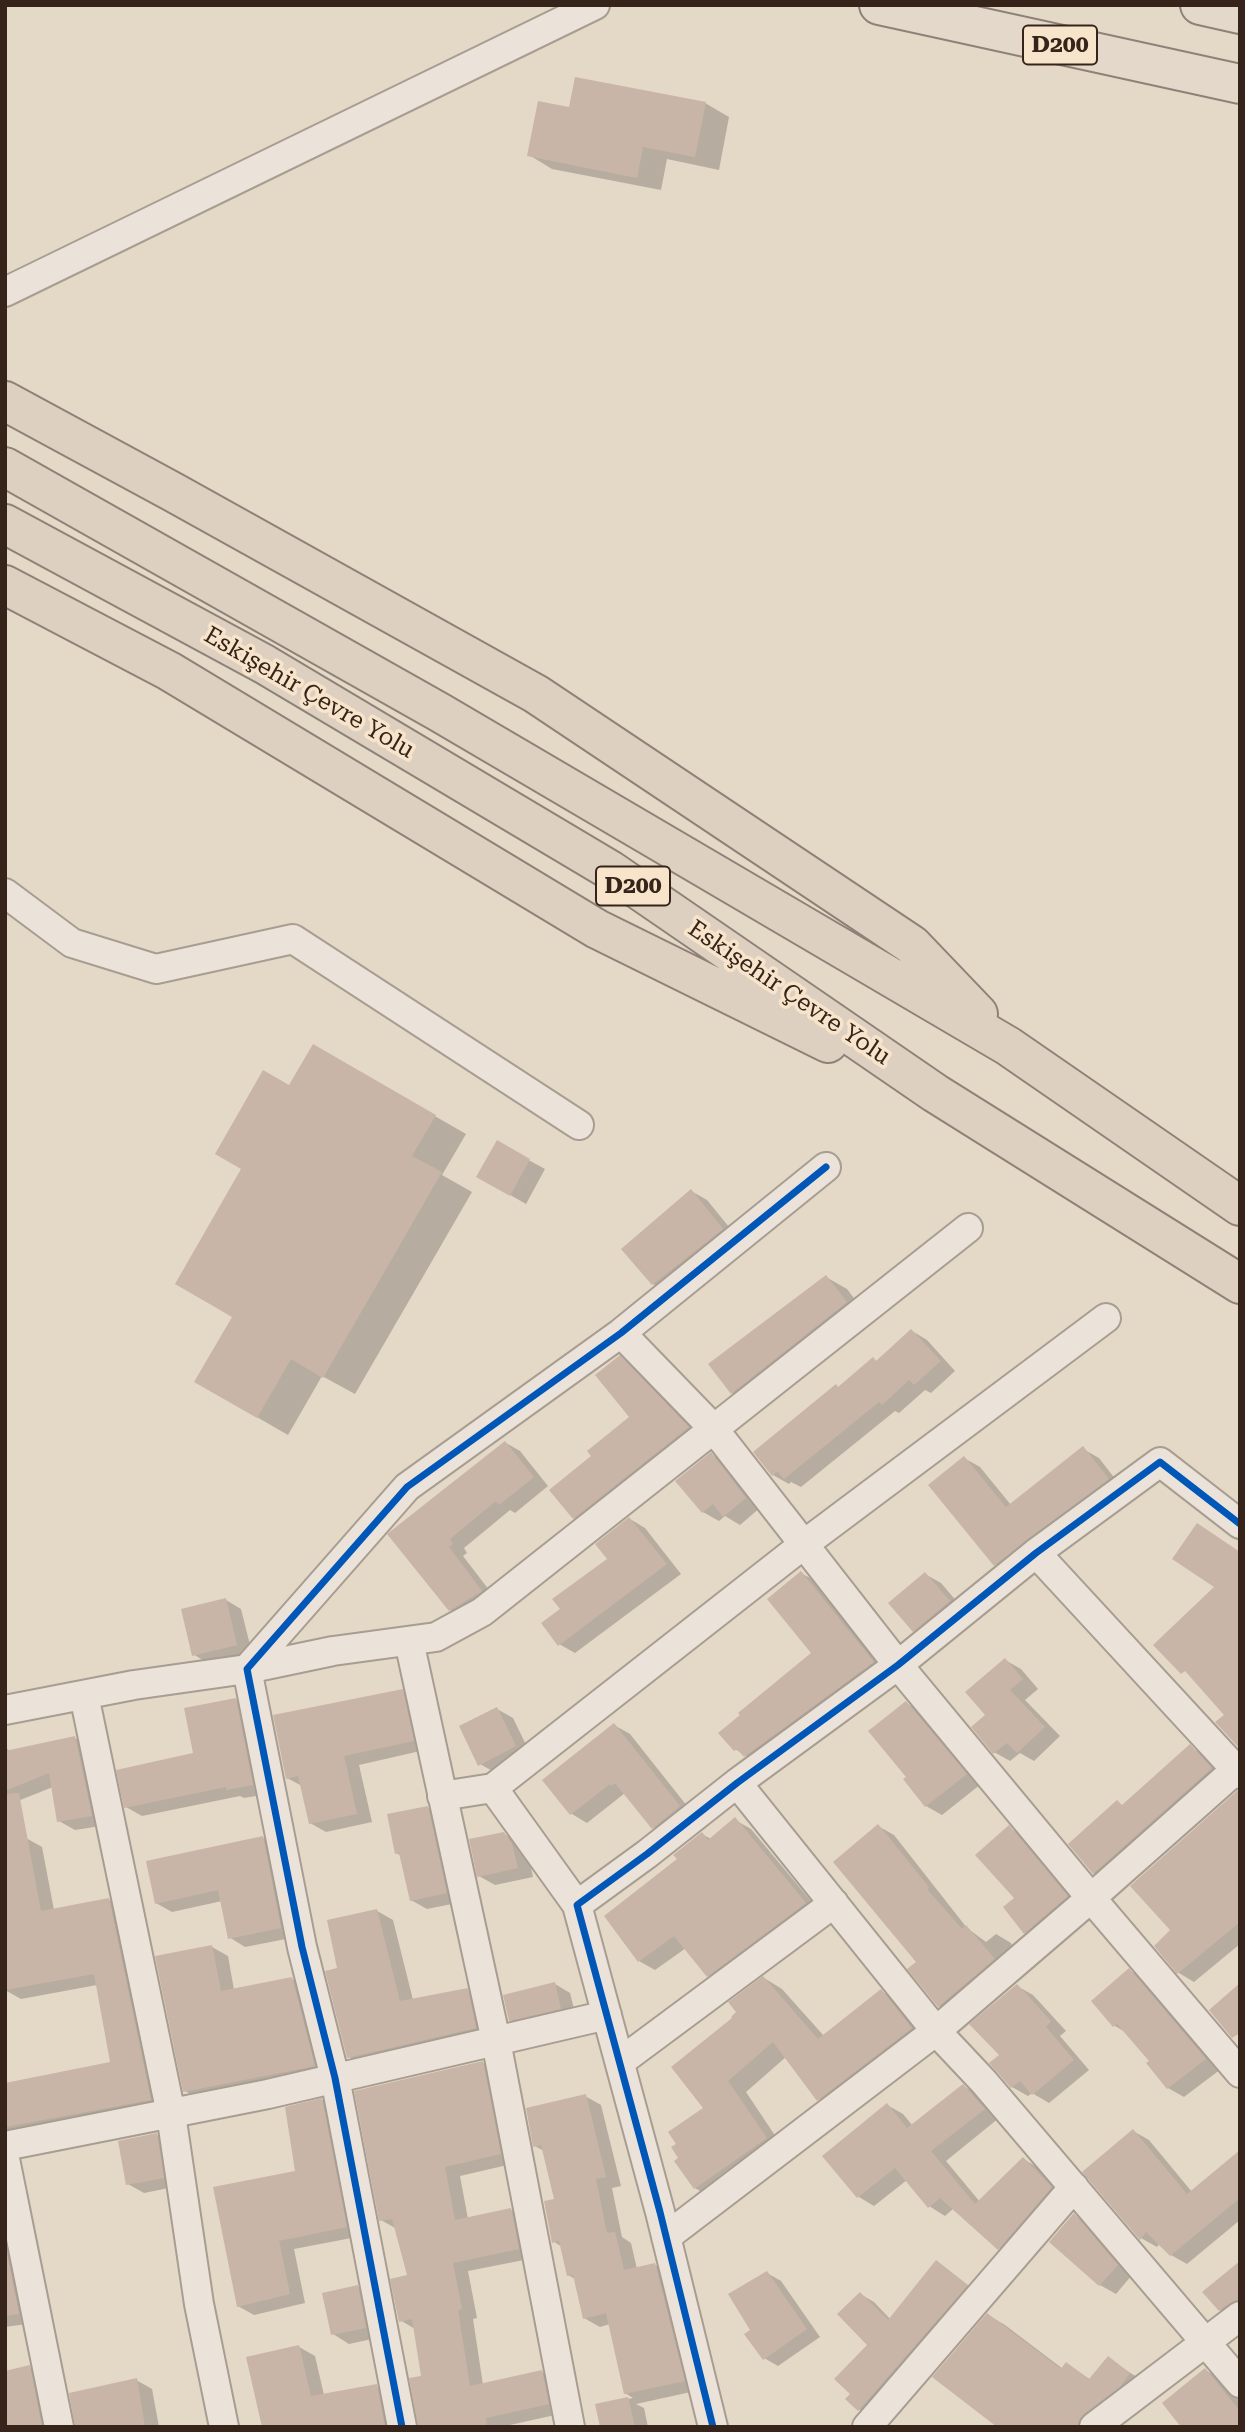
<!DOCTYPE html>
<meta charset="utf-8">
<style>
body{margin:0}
#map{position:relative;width:1245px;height:2432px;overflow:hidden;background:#e4d8c7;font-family:"Roboto Serif",serif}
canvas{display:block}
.frame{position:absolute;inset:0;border:7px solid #36241a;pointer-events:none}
</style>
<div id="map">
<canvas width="1245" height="2432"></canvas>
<div class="frame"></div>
</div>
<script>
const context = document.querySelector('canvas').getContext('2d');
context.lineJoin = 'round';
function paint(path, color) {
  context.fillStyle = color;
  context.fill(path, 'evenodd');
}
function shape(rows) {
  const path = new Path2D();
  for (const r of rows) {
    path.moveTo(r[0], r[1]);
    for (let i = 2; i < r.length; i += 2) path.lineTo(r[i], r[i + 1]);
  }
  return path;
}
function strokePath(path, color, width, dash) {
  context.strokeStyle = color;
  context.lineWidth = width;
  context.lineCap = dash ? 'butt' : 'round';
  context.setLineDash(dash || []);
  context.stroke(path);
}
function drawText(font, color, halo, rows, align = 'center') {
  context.font = font + ' "Roboto Serif",serif';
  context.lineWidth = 7;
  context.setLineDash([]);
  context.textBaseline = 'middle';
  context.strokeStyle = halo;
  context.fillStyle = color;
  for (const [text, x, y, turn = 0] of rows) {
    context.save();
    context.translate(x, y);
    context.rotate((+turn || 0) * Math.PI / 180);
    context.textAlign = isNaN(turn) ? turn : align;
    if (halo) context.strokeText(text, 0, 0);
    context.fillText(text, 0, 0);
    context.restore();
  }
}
paint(shape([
 [705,103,729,117,719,170,667,159,661,190,552,169,529,155,571,109],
 [313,1046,466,1134,442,1175,472,1192,355,1394,322,1376,288,1435,196,1382,234,1316,243,1169],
 [497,1143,545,1169,526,1204,479,1177],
 [691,1191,707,1200,738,1238,669,1293,653,1284],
 [826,1277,847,1289,867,1315,753,1405,732,1393],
 [912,1331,927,1340,955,1371,931,1393,925,1390,899,1413,895,1411,801,1487,791,1482,789,1484,773,1475,840,1388,873,1359,878,1362],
 [620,1357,636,1367,704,1437,590,1527,574,1518,594,1456,631,1417],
 [506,1443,520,1451,548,1486,515,1513,510,1510,464,1548,467,1553,463,1556,496,1599,465,1618,450,1610,390,1535],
 [1083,1449,1099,1458,1123,1489,1011,1574,995,1564,964,1458,980,1467,1011,1505],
 [711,1454,727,1464,761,1507,740,1525,725,1516,719,1521,703,1512],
 [630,1519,645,1528,681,1574,575,1653,559,1644,563,1610,610,1560],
 [801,1573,817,1582,889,1671,761,1765,735,1749,814,1653],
 [925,1574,941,1583,965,1611,930,1640,914,1630],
 [226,1600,241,1609,252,1653,209,1664,193,1654],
 [1005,1660,1021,1669,1038,1689,1025,1700,1060,1736,1034,1761,1020,1753,1010,1761,994,1752,988,1716],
 [402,1691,418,1701,429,1749,359,1765,372,1822,326,1832,310,1823,302,1786,287,1778],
 [236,1700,251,1709,268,1794,244,1798,240,1796,142,1816,126,1807,195,1754],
 [906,1703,922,1712,981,1784,942,1815,926,1806,909,1777],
 [497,1709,513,1718,531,1755,496,1773,480,1764],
 [614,1725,630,1734,695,1816,669,1837,653,1827,625,1793,587,1823,572,1814,545,1780],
 [75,1738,91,1747,107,1825,75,1830,59,1821,53,1787,5,1806,5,1748,11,1751],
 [1190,1747,1206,1756,1227,1778,1110,1882,1094,1873,1117,1802,1123,1806],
 [1240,1791,1240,1944,1194,1982,1179,1973,1172,1930],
 [428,1808,443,1817,462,1902,427,1909,411,1900,402,1856,396,1853],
 [735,1820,751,1829,821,1913,724,1984,708,1975,686,1948,655,1970,639,1961,679,1859,702,1834,711,1839],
 [878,1826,894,1835,967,1928,986,1942,996,1934,1011,1943,1017,1962,955,2015,939,2006,919,1962],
 [1009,1828,1025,1837,1082,1906,1041,1942,1025,1932,1016,1899],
 [504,1834,520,1843,528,1854,533,1877,495,1885,479,1876],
 [26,1838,42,1847,54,1910,109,1900,125,1909,166,2109,5,2149,5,2084,112,2063,97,1985,21,1999,5,1990],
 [263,1838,279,1847,296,1937,245,1947,229,1937,222,1901,172,1912,156,1903],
 [377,1911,393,1920,413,2000,467,1990,483,1999,491,2037,365,2067,349,2057,339,1970],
 [212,1947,228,1956,234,1990,292,1979,308,1988,330,2075,201,2100,185,2091],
 [1129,1970,1145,1979,1221,2069,1184,2097,1168,2088,1149,2064,1152,2061,1127,2033,1115,2026,1093,2002],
 [764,1978,782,1989,824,2036,881,1991,900,2002,930,2039,837,2110,819,2099,786,2057,746,2092,784,2149,714,2199,695,2188,680,2158,706,2108,734,2018],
 [555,1984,570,1993,576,2017,526,2029,510,2020],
 [1017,1986,1033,1995,1066,2031,1060,2036,1089,2070,1049,2103,1032,2093,1028,2096,1012,2087,1001,2055],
 [483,2063,498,2072,516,2163,460,2176,468,2219,511,2210,527,2219,534,2258,468,2271,477,2318,473,2319,483,2385,542,2372,558,2381,564,2413,501,2427,420,2427,423,2377,415,2329,400,2320,410,2276,397,2229,381,2220],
 [963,2086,979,2095,999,2118,946,2161,980,2202,1023,2159,1039,2168,1067,2197,1015,2257,999,2248,954,2208,945,2216,929,2206,907,2180,874,2206,859,2197,825,2156,887,2105,903,2114,913,2126],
 [585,2096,601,2105,621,2186,612,2188,622,2237,631,2243,637,2269,655,2265,671,2274,700,2390,636,2404,644,2408,648,2427,602,2427,597,2405,633,2398,625,2393,610,2324,600,2327,584,2318,575,2279,568,2275,562,2247,553,2241,556,2200,544,2151,535,2146],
 [322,2100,338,2110,362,2236,294,2249,305,2303,254,2315,238,2306,297,2172],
 [1133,2131,1149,2140,1192,2192,1240,2153,1240,2220,1187,2264,1171,2255,1160,2243,1157,2247,1141,2238],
 [157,2135,173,2144,179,2186,144,2193,128,2184],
 [5,2179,34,2323,5,2327],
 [1074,2215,1090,2224,1132,2275,1116,2294,1100,2285],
 [936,2263,980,2294,873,2418,860,2410,848,2398,852,2394,870,2345,860,2294,874,2302,891,2320],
 [1240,2263,1240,2316,1235,2319,1220,2310],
 [767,2273,781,2281,820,2337,778,2366,764,2358,752,2330],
 [358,2287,373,2296,381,2337,349,2344,333,2334],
 [988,2315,1005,2325,1063,2369,1067,2364,1091,2380,1109,2359,1146,2383,1099,2427,1000,2427],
 [299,2347,315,2356,324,2395,376,2386,392,2395,400,2427,263,2427],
 [29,2367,45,2376,55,2427,5,2427],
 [1205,2370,1236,2388,1240,2393,1240,2427],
 [136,2380,152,2389,159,2427,76,2427]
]), '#0003');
paint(shape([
 [575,77,706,102,695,157,643,147,637,178,527,156,538,101,569,107],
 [313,1044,436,1115,412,1156,442,1172,323,1378,291,1359,257,1418,194,1382,232,1317,175,1284,241,1169,215,1154,263,1070,289,1085],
 [497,1140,530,1159,510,1196,476,1177],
 [691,1189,723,1229,652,1285,621,1249],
 [826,1275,847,1302,731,1394,708,1364],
 [911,1329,941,1361,914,1385,909,1380,882,1405,879,1402,784,1479,777,1471,772,1476,753,1452,836,1384,838,1387,873,1357,876,1361],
 [620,1355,689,1427,573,1519,549,1490,591,1456,587,1451,629,1417,595,1375],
 [505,1441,534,1477,499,1505,496,1501,450,1539,453,1544,449,1547,482,1591,449,1611,387,1534],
 [1083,1446,1109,1479,994,1566,928,1485,964,1456,1006,1507],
 [711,1452,746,1498,723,1517,713,1504,702,1513,675,1481],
 [629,1517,667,1564,558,1646,541,1623,560,1609,552,1599,607,1559,595,1544],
 [1197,1523,1240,1552,1240,1749,1215,1722,1224,1715,1185,1671,1181,1674,1153,1645,1214,1587,1172,1559],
 [801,1571,874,1662,744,1757,737,1749,734,1751,718,1733,740,1715,738,1713,811,1653,767,1599],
 [925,1572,950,1601,913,1632,888,1603],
 [226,1598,237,1645,192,1656,181,1609],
 [1005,1658,1023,1679,1010,1690,1045,1727,1017,1753,1007,1743,993,1754,971,1727,985,1715,965,1692],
 [403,1689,414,1741,344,1756,357,1814,309,1824,298,1776,286,1779,273,1715],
 [236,1698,253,1785,226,1790,226,1787,124,1808,116,1770,193,1753,184,1708],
 [906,1701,967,1774,925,1807,903,1779,906,1777,868,1731],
 [497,1707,516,1746,478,1766,459,1726],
 [614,1723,680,1806,652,1829,615,1783,611,1786,610,1784,570,1815,542,1780],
 [75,1736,92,1816,57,1822,49,1773,5,1791,5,1751],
 [1190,1744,1212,1768,1093,1874,1068,1844,1117,1800,1122,1805],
 [1238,1790,1240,1790,1240,1922,1177,1974,1154,1946,1170,1930,1130,1886],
 [19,1793,41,1911,109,1898,151,2100,5,2127,5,2083,110,2062,94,1974,5,1990,5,1794],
 [428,1806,447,1893,410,1901,399,1853,395,1854,387,1814],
 [735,1817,806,1903,707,1977,674,1936,638,1962,604,1916,677,1859,673,1855,702,1832,708,1840],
 [878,1824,929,1887,927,1889,962,1929,966,1925,995,1959,938,2007,907,1969,916,1962,833,1862],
 [1009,1825,1068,1896,1024,1934,1003,1907,1014,1898,975,1855],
 [504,1832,512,1844,518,1868,477,1877,469,1839],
 [263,1836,281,1928,228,1939,218,1890,155,1904,146,1861],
 [377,1909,400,2001,468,1988,476,2028,347,2058,325,1971,337,1968,327,1920],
 [212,1945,221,1991,292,1977,315,2066,183,2092,155,1956],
 [1129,1968,1206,2059,1167,2089,1146,2063,1149,2061,1117,2024,1113,2027,1091,2001],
 [763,1976,818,2039,881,1989,912,2028,817,2101,773,2042,728,2081,767,2138,694,2189,674,2161,678,2158,671,2147,676,2144,668,2132,703,2108,671,2067,732,2018,731,2017,736,2012,728,2002],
 [555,1982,561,2009,509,2021,503,1995],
 [1240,1983,1240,2033,1232,2038,1209,2010],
 [1017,1984,1051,2021,1046,2027,1074,2060,1032,2095,1020,2081,1011,2088,989,2063,999,2055,969,2024],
 [483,2061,501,2154,445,2167,455,2220,511,2208,519,2249,453,2263,462,2309,458,2310,470,2386,542,2370,549,2404,486,2418,487,2427,418,2427,409,2378,421,2376,412,2319,399,2322,390,2279,407,2275,392,2219,379,2221,354,2091],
 [963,2084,985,2109,931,2151,975,2204,1023,2157,1052,2187,998,2250,940,2198,928,2208,895,2168,857,2198,822,2156,887,2103,907,2128],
 [586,2094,606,2177,596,2179,607,2233,615,2232,624,2270,655,2263,685,2381,624,2394,606,2313,583,2319,573,2275,567,2276,559,2241,552,2243,544,2201,554,2199,541,2145,533,2147,526,2108],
 [322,2098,347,2227,279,2241,290,2294,237,2307,213,2187,295,2171,285,2107],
 [1133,2129,1187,2194,1240,2150,1240,2198,1170,2256,1146,2232,1140,2240,1082,2172],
 [157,2133,164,2178,126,2185,118,2141],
 [1074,2213,1118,2265,1099,2286,1049,2242],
 [5,2244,19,2314,5,2316],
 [936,2260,968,2285,858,2411,845,2399,850,2394,834,2379,867,2345,837,2314,860,2292,888,2320],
 [1240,2261,1240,2300,1231,2302,1219,2311,1202,2292],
 [767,2271,807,2329,763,2360,744,2334,750,2330,728,2294],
 [358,2285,366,2328,331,2335,322,2293],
 [987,2313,1061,2369,1066,2362,1089,2379,1108,2356,1130,2373,1120,2387,1084,2414,1079,2420,1078,2427,997,2427,932,2377],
 [299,2345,311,2396,377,2384,385,2427,262,2427,246,2357],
 [30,2365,42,2427,5,2427,5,2371],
 [1205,2368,1240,2411,1240,2427,1181,2427,1162,2403],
 [137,2378,145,2427,75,2427,69,2393],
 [628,2397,635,2427,600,2427,595,2404]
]), '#c8b5a8');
const minor = shape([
 [5,292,595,5],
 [5,893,72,943,156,969,293,939,579,1125],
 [621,1333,713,1428,898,1665,1091,1898,1240,2073],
 [1036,1553,1240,1774],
 [409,1641,496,2041,570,2427],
 [84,1695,171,2114,199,2304,224,2427],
 [5,1710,134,1685,247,1669,333,1651,436,1637,482,1612,968,1228],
 [737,1783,936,2031,984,2082,1240,2383],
 [493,1788,577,1905],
 [442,1796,493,1788,803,1545,1106,1318],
 [620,2062,834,1903],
 [5,2146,268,2094,607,2015],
 [5,2159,59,2427],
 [666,2237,936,2031,1091,1898,1240,1766],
 [402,2427,335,2078,302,1947,247,1669,407,1487,621,1333,826,1167],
 [713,2427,660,2212,577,1905,647,1854,737,1783,898,1665,1036,1553,1160,1462,1240,1524],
 [867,2427,1074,2187],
 [1094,2427,1240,2316]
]);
const primary = shape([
 [879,5,1240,84],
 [1200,5,1240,14]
]);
const trunk = shape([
 [5,401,173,492,536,694,912,945,978,1014],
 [5,467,439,712,1008,1046,1240,1206],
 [5,524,264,664,610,870,935,1093,1240,1284],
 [5,585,169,671,597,929,828,1043]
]);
strokePath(minor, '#a89d91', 32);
strokePath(primary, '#8e8278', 42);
strokePath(trunk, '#8e8278', 42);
strokePath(minor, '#ebe3da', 28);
strokePath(primary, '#e3d8ca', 38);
strokePath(trunk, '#ddd0c1', 38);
strokePath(shape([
 [402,2427,335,2078,302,1947,247,1669,407,1487,621,1333,826,1167],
 [713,2427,660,2212,577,1905,647,1854,737,1783,898,1665,1036,1553,1160,1462,1240,1524]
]), '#0057b8', 7);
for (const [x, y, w] of [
 [1060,45,74],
 [633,886,74]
]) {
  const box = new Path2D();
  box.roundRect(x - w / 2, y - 19.5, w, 39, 5);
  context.fillStyle = '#f7e4cb';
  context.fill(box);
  strokePath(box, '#36241a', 2);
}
drawText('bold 23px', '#36241a', null, [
 ["D200",1060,45],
 ["D200",633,886]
]);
drawText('24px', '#36241a', '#f7e4cb', [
 ["Eskişehir Çevre Yolu",309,693,30],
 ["Eskişehir Çevre Yolu",789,993,34]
]);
</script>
